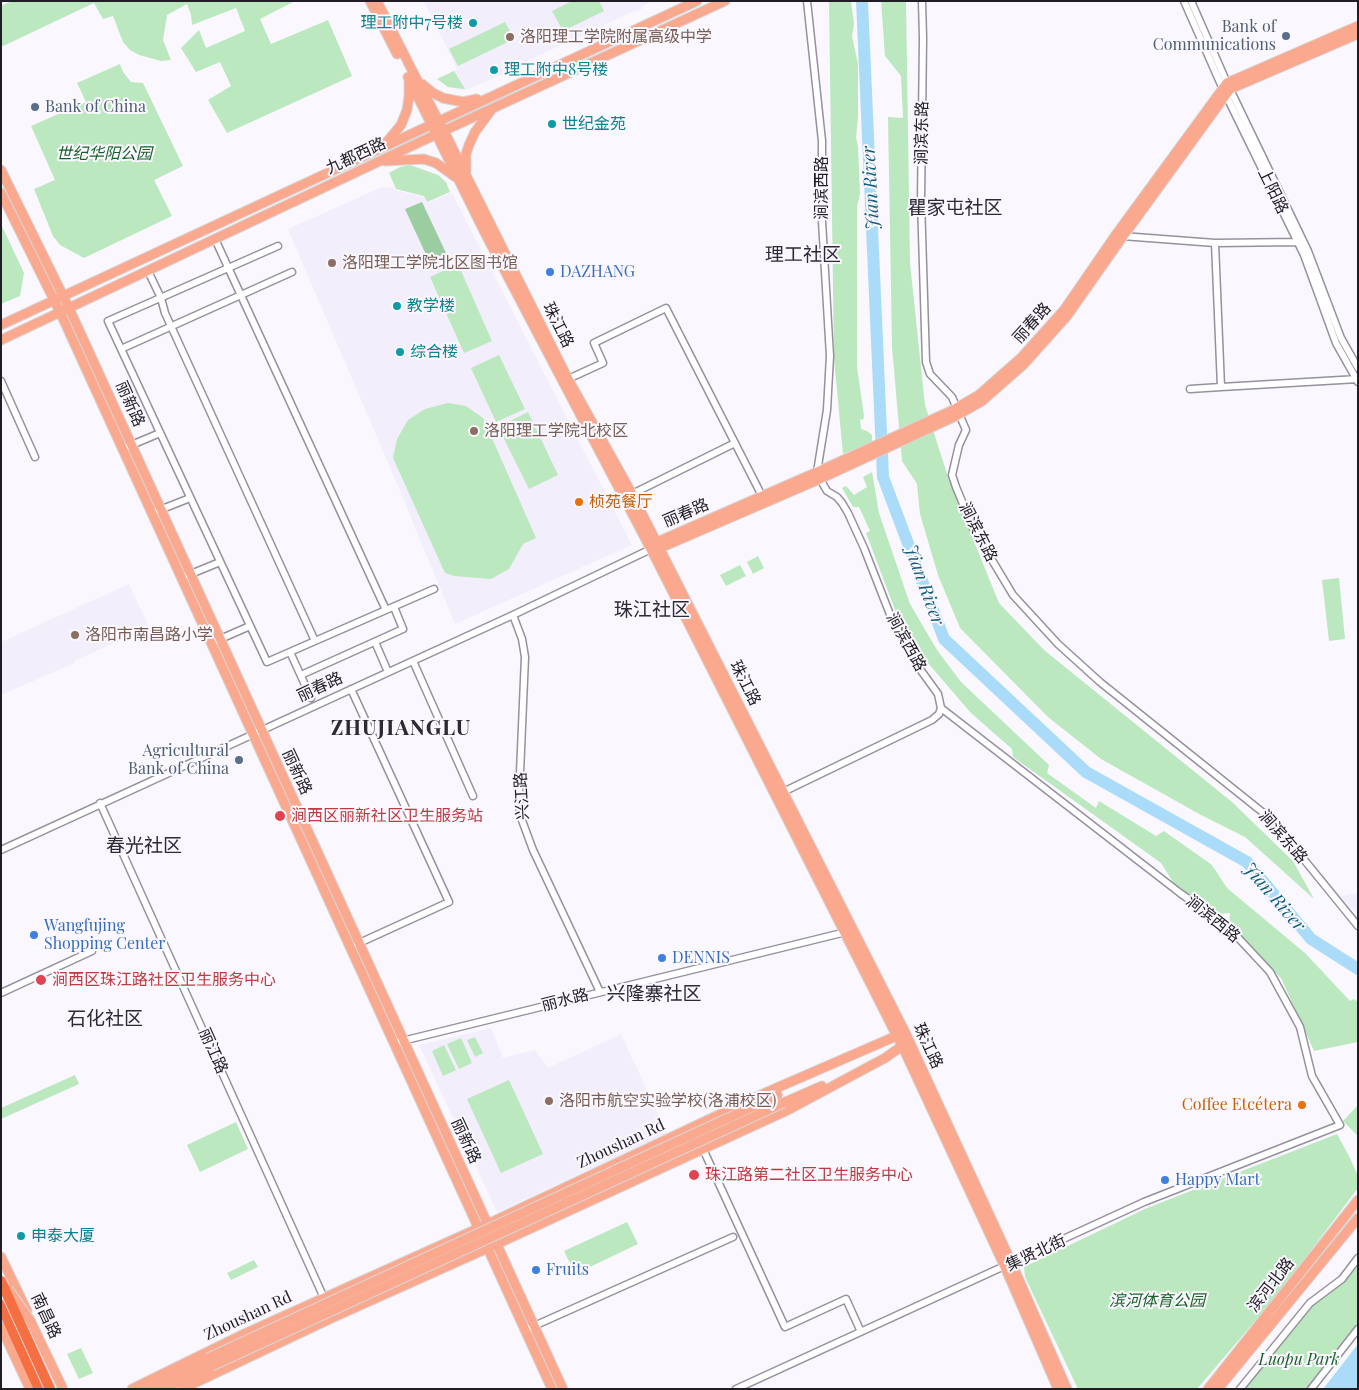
<!DOCTYPE html>
<meta charset="utf-8">
<style>
body{margin:0}
#map{position:relative;width:1359px;height:1390px;overflow:hidden;background:#faf8fe;font-family:"Playfair Display",serif}
canvas{display:block}
.frame{position:absolute;inset:0;border:2px solid #201e24;pointer-events:none}
</style>
<div id="map">
<canvas width="1359" height="1390"></canvas>
<div class="frame"></div>
</div>
<script>
const context = document.querySelector('canvas').getContext('2d');
context.lineJoin = 'round';
function paint(path, color) {
  context.fillStyle = color;
  context.fill(path, 'evenodd');
}
function shape(rows) {
  const path = new Path2D();
  for (const r of rows) {
    path.moveTo(r[0], r[1]);
    for (let i = 2; i < r.length; i += 2) path.lineTo(r[i], r[i + 1]);
  }
  return path;
}
function strokePath(path, color, width, dash) {
  context.strokeStyle = color;
  context.lineWidth = width;
  context.lineCap = dash ? 'butt' : 'round';
  context.setLineDash(dash || []);
  context.stroke(path);
}
function drawText(font, color, halo, rows, align = 'center') {
  context.font = font + ' "Playfair Display","Noto Sans SC",serif';
  context.lineWidth = 4;
  context.setLineDash([]);
  context.textBaseline = 'middle';
  context.strokeStyle = halo;
  context.fillStyle = color;
  for (const [text, x, y, turn = 0] of rows) {
    context.save();
    context.translate(x, y);
    context.rotate((+turn || 0) * Math.PI / 180);
    context.textAlign = isNaN(turn) ? turn : align;
    if (halo) context.strokeText(text, 0, 0);
    context.fillText(text, 0, 0);
    context.restore();
  }
}
paint(shape([
 [424,1,652,1,641,7,642,9,635,12,634,11,525,62,526,64,469,89,462,90,448,87,437,79,457,69],
 [393,186,395,190,424,197,427,203,452,193,632,545,455,624,400,491,288,229,382,187,391,188],
 [129,584,149,627,74,661,75,663,1,695,1,642],
 [1358,893,1358,915,1340,896],
 [491,1028,503,1058,535,1050,548,1068,621,1034,667,1133,497,1212,419,1045]
]), '#f2eefc');
paint(shape([
 [12,1,295,1,260,19,271,44,328,20,352,76,227,133,208,100,231,86,220,62,196,72,181,48,199,30,206,48,245,31,236,8,192,25,191,15,187,4,167,15,163,40,171,60,161,61,139,55,130,50,123,42,113,16,103,19,94,3,1,47,1,6],
 [572,1,599,1,604,11,563,31,552,11],
 [829,1,851,1,854,24,852,36,858,64,858,117,856,137,858,147,860,194,857,206,857,367,864,416,863,420,860,419,861,429,867,431,872,435,872,442,843,454,834,359],
 [881,1,906,1,910,263,925,405,949,480,999,603,1044,650,1232,802,1293,861,1314,899,1245,837,1201,815,1101,759,1048,717,960,628,938,575,920,514,917,484,902,461,892,347,888,117,903,118,901,76,885,56],
 [505,22,514,39,458,66,449,49],
 [120,64,123,72,131,82,143,83,183,166,154,180,172,216,84,258,60,245,53,236,34,189,55,180,31,126,86,102,77,83],
 [454,71,465,89,448,87,437,79],
 [410,165,438,175,446,182,450,192,427,202,424,196,396,189,389,173,400,167],
 [1,224,24,273,20,296,1,304],
 [458,264,492,341,464,353,430,277],
 [499,355,525,409,496,422,471,368],
 [448,403,466,406,483,418,536,538,523,544,509,569,491,579,454,576,445,573,393,458,397,439,408,420,425,409],
 [528,412,558,475,529,489,498,427],
 [872,472,879,513,910,604,937,650,961,682,1049,765,1047,773,1096,808,1099,801,1156,836,1164,831,1212,865,1227,888,1305,953,1350,1001,1354,999,1358,1002,1358,1042,1314,1051,1281,978,1229,928,1230,913,1217,914,1180,893,1161,863,1013,757,1012,749,971,713,927,662,897,615,866,533,870,531,859,507,853,507,842,488,846,486,854,495,867,487,863,477],
 [758,556,764,568,753,574,747,562],
 [740,565,746,576,726,586,720,575],
 [1339,578,1345,639,1329,641,1322,580],
 [475,1037,483,1053,475,1057,467,1040],
 [461,1038,472,1063,459,1069,447,1044],
 [444,1045,456,1070,443,1076,432,1051],
 [75,1075,79,1084,1,1119,1,1108],
 [509,1080,543,1154,501,1173,467,1099],
 [1358,1105,1358,1136,1343,1121],
 [236,1122,248,1149,200,1172,187,1145],
 [1337,1134,1350,1158,1358,1176,1358,1188,1278,1294,1197,1389,1078,1389,1025,1277,1024,1267,1147,1208],
 [627,1222,638,1244,575,1274,564,1251],
 [1358,1258,1358,1329,1311,1389,1240,1389,1310,1303,1342,1279],
 [254,1260,258,1267,231,1280,227,1273],
 [81,1348,93,1373,79,1379,67,1354]
]), '#bbe8be');
paint(shape([
 [422,202,446,253,429,261,405,209]
]), '#9ccda0');
paint(shape([
 [1358,1344,1358,1389,1323,1389]
]), '#aadcf9');
strokePath(shape([
 [862,1,883,477,944,639,1086,772,1247,862,1311,939,1358,969]
]), '#aadcf9', 12);
const minor = shape([
 [922,1,923,38,921,201,926,362,930,374,952,397,966,430,959,445,952,475,956,487,974,530,1013,595,1058,644,1100,682,1271,819,1358,926],
 [1184,1,1222,87,1304,255,1336,343,1358,382],
 [1191,1,1227,83,1308,251,1341,338,1358,368],
 [1122,236,1215,243,1299,242],
 [215,239,386,610],
 [278,246,108,321,267,662,434,589],
 [148,271,161,298,165,313,315,641],
 [121,349,292,272],
 [568,379,603,363,594,343,666,308,762,496],
 [1,381,35,457],
 [1221,387,1358,379],
 [1190,389,1221,387,1215,243],
 [122,449,160,433],
 [632,494,735,443],
 [152,513,190,498],
 [181,578,220,562],
 [513,615,522,639,525,657,519,796,520,815,533,850,600,992],
 [375,642,388,672],
 [211,643,250,626],
 [290,652,311,698],
 [413,661,473,796],
 [301,675,403,629,394,607],
 [351,689,449,902,357,944],
 [783,792,932,720,939,714,941,708],
 [100,803,324,1298],
 [1,850,513,615,651,549],
 [1,993,92,951],
 [394,1043,846,932],
 [703,1149,785,1327,846,1299,861,1332],
 [525,1330,733,1237],
 [736,1389,1144,1202,1340,1125,1312,1076,1300,1027,1270,972,1229,928,1180,893,941,708,938,694,917,665,891,617,864,548,848,513,842,503,837,497,827,491,820,479,817,472,827,410,830,356,822,221,822,141,807,1],
 [1240,1389,1310,1303,1342,1279,1358,1258],
 [1311,1389,1358,1329]
]);
const major = shape([
 [370,1,397,54],
 [377,1,414,74,444,131,568,379,632,494,905,1032,1012,1264,1067,1389],
 [408,77,486,235,655,557,906,1054,1005,1267,1058,1389],
 [422,84,433,93,443,98,463,102,477,99],
 [386,143,401,125,407,110,409,96,409,80],
 [385,161,424,159,436,163,457,178],
 [1,170,69,308,563,1389],
 [466,171,466,154,469,145,475,132,492,109],
 [1,193,60,312,552,1389],
 [1,325,697,1],
 [1,340,437,134,725,1],
 [653,546,657,542,817,472,953,410,979,395,1021,358,1064,310,1115,236,1227,83,1358,26],
 [654,549,660,548,822,478,956,416,982,401,1024,364,1067,316,1119,242,1230,89,1358,34],
 [783,1103,822,1086],
 [1,1257,27,1311],
 [1,1327,30,1389],
 [132,1389,244,1334,479,1228,765,1093,901,1034],
 [146,1389,216,1357],
 [163,1389,212,1366],
 [182,1389,334,1317,497,1244,788,1110,885,1058,905,1044],
 [1208,1389,1358,1200],
 [1218,1389,1358,1218]
]);
const highway = shape([
 [1,1305,39,1389]
]);
strokePath(minor, '#96909f', 9);
strokePath(major, '#d7d6d8', 11);
strokePath(highway, '#d7d6d8', 12);
strokePath(minor, '#fff', 6);
strokePath(major, '#faa98e', 9);
strokePath(highway, '#f66f42', 10);
const majorBridge = shape([
 [8,1289,30,1320,63,1389],
 [208,1358,778,1095],
 [212,1366,783,1103]
]);
const highwayBridge = shape([
 [1,1281,50,1389]
]);
strokePath(majorBridge, '#d7d6d8', 11, []);
strokePath(highwayBridge, '#d7d6d8', 12, []);
strokePath(majorBridge, '#faa98e', 9);
strokePath(highwayBridge, '#f66f42', 10);
for (const [x, y, r, color] of [
 [473,23,5,"#0f9aa8"],
 [1286,36,5,"#5c6f8a"],
 [510,37,5,"#8d6e63"],
 [494,70,5,"#0f9aa8"],
 [35,107,5,"#5c6f8a"],
 [552,124,5,"#0f9aa8"],
 [332,263,5,"#8d6e63"],
 [550,272,5,"#3f7fe0"],
 [397,306,5,"#0f9aa8"],
 [400,352,5,"#0f9aa8"],
 [474,431,5,"#8d6e63"],
 [579,502,5,"#e8710a"],
 [75,635,5,"#8d6e63"],
 [239,760,5,"#5c6f8a"],
 [280,816,6,"#e0444e"],
 [34,935,5,"#3f7fe0"],
 [662,958,5,"#3f7fe0"],
 [41,980,6,"#e0444e"],
 [549,1101,5,"#8d6e63"],
 [1302,1105,5,"#e8710a"],
 [694,1175,6,"#e0444e"],
 [1165,1180,5,"#3f7fe0"],
 [21,1236,5,"#0f9aa8"],
 [536,1270,5,"#3f7fe0"]
]) {
  const dot = new Path2D();
  dot.arc(x, y, r, 0, 2 * Math.PI);
  context.fillStyle = color;
  context.fill(dot);
  strokePath(dot, '#faf8fe', 2);
}
drawText('16px', '#0d838f', '#faf8fe', [
 ["理工附中7号楼",463,23,"right"],
 ["理工附中8号楼",504,70],
 ["世纪金苑",562,124],
 ["教学楼",407,306],
 ["综合楼",410,352],
 ["申泰大厦",31,1236]
], 'left');
drawText('16px', '#4e5e75', '#faf8fe', [
 ["Bank of",1276,27],
 ["Communications",1276,45],
 ["Bank of China",45,107,"left"],
 ["Agricultural",229,751],
 ["Bank of China",229,769]
], 'right');
drawText('16px', '#785e54', '#faf8fe', [
 ["洛阳理工学院附属高级中学",520,37],
 ["洛阳理工学院北区图书馆",342,263],
 ["洛阳理工学院北校区",484,431],
 ["洛阳市南昌路小学",85,635],
 ["洛阳市航空实验学校(洛浦校区)",559,1101]
], 'left');
drawText('16px', '#201e24', '#faf8fe', [
 ["涧滨东路",922,133,-89],
 ["九都西路",356,156,-25],
 ["涧滨西路",822,188,-90],
 ["上阳路",1273,191,64],
 ["丽春路",1032,323,-48],
 ["珠江路",558,325,63],
 ["丽新路",130,404,66],
 ["丽春路",686,513,-23],
 ["涧滨东路",978,532,63],
 ["涧滨西路",906,642,61],
 ["珠江路",745,683,63],
 ["丽春路",320,687,-25],
 ["丽新路",297,772,65],
 ["兴江路",522,796,-93],
 ["涧滨东路",1283,837,49],
 ["涧滨西路",1213,919,39],
 ["丽水路",565,1000,-14],
 ["珠江路",928,1046,65],
 ["丽江路",213,1051,66],
 ["丽新路",466,1141,65],
 ["Zhoushan Rd",621,1144,-25],
 ["集贤北街",1036,1253,-25],
 ["滨河北路",1271,1285,-52],
 ["南昌路",46,1316,65],
 ["Zhoushan Rd",248,1316,-25]
]);
drawText('italic 16px', '#185f27', '#faf8fe', [
 ["世纪华阳公园",104,154],
 ["滨河体育公园",1157,1301],
 ["Luopu Park",1299,1360]
]);
drawText('16px', '#366cbe', '#faf8fe', [
 ["DAZHANG",560,272],
 ["Wangfujing",44,926],
 ["Shopping Center",44,944],
 ["DENNIS",672,958],
 ["Happy Mart",1175,1180],
 ["Fruits",546,1270]
], 'left');
drawText('16px', '#c56008', '#faf8fe', [
 ["桢苑餐厅",589,502],
 ["Coffee Etcétera",1292,1105,"right"]
], 'left');
drawText('16px', '#be3a42', '#faf8fe', [
 ["涧西区丽新社区卫生服务站",291,816],
 ["涧西区珠江路社区卫生服务中心",52,980],
 ["珠江路第二社区卫生服务中心",705,1175]
], 'left');
drawText('italic 18px', '#105d80', '#faf8fe', [
 ["Jian River",871,188,-93],
 ["Jian River",924,585,70],
 ["Jian River",1274,897,49]
]);
drawText('19px', '#2d2935', '#faf8fe', [
 ["瞿家屯社区",955,208],
 ["理工社区",803,255],
 ["珠江社区",652,610],
 ["春光社区",144,846],
 ["兴隆寨社区",654,994],
 ["石化社区",105,1019]
]);
context.letterSpacing = '1px';
drawText('bold 21px', '#2d2935', '#faf8fe', [
 ["ZHUJIANGLU",401,728]
]);
context.letterSpacing = '0px';
</script>
